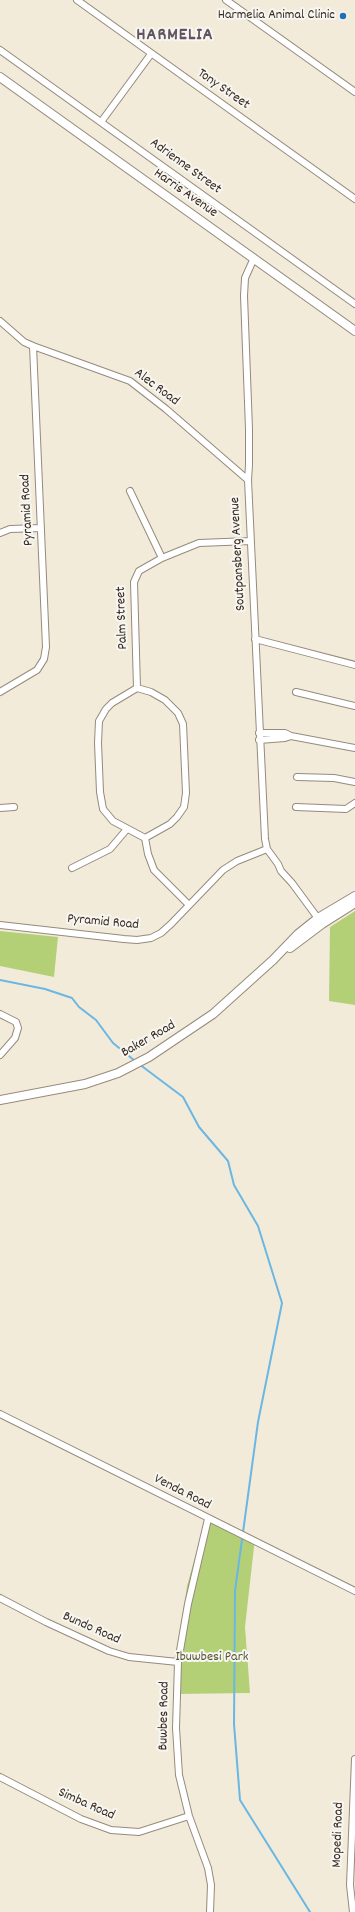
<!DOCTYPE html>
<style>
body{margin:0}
canvas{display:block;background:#f2ebda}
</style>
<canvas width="355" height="1912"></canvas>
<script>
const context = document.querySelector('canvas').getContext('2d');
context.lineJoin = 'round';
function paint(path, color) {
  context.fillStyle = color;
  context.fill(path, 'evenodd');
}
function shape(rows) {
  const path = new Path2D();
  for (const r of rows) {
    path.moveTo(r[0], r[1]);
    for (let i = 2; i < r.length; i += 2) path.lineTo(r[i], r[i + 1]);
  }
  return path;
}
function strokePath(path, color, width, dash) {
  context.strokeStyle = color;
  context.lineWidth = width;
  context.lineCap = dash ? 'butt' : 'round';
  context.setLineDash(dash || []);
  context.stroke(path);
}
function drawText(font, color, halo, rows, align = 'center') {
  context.font = font + ' Dekko,sans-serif';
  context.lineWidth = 4;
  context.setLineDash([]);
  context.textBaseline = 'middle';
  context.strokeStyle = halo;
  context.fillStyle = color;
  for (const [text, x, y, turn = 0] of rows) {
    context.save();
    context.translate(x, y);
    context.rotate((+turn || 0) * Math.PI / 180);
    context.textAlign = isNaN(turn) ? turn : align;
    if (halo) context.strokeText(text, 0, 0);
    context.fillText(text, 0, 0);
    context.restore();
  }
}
paint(shape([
 [355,911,355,1005,329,1001,330,927],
 [0,931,58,937,54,977,0,966],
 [207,1514,255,1538,245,1627,250,1693,176,1694,176,1661,187,1586]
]), '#b4d077');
strokePath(shape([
 [0,980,45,989,72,998,79,1007,96,1020,113,1043,135,1061],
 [139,1064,183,1097,199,1127,228,1161,234,1185,258,1226,282,1303,258,1422,235,1591,234,1724,240,1800,310,1912]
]), '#6ab7e4', 2);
const minor = shape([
 [77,0,355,199],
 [226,0,355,92],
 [0,50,355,304],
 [101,122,151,54],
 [254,258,245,278,244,296,249,429,249,465,248,480,265,839,267,849,278,864,281,871,292,883,320,921],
 [0,321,24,342,33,346,46,647,44,659,37,670,0,692],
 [33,346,130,381,166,409,248,480],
 [130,491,162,558],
 [0,533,10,529,41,528],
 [255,639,355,665],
 [137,688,134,582,139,571,162,558,199,543,250,541],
 [137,688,151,692,165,700,178,713,183,724,186,793,184,807,177,817,170,824,145,838],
 [137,688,112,703,106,709,99,721,98,743,100,792,103,809,113,821,145,838],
 [296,692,355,706],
 [259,733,285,733,291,736,355,748],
 [259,740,285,738,291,736],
 [297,777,334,778,355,782],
 [296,807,346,809,355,803],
 [0,808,14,807],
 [145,838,148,854,154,870,189,905],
 [72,868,110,849,127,829],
 [0,925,124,939,137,940,151,938,161,933,171,924,223,870,237,861,267,849],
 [0,1014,16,1022,18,1028,15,1038,0,1055],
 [0,1414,355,1591],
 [208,1519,188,1604,178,1662,176,1728,179,1775,189,1816,208,1868,211,1885,210,1912],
 [0,1598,46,1622,109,1651,129,1657,178,1662],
 [0,1777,81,1819,111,1830,139,1832,189,1816],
 [353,1912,350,1885,355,1759]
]);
const major = shape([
 [0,77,355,331],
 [290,948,322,924,355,903],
 [0,1100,85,1084,118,1073,149,1057,213,1014,273,960,298,934,318,918,355,896]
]);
strokePath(minor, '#968a7c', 8);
strokePath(major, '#968a7c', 10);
strokePath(minor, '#fff', 6);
strokePath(major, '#fff', 8);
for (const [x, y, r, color] of [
 [343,16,4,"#1f6fb2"]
]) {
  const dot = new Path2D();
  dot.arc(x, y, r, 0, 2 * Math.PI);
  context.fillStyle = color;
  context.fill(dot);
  strokePath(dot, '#f6f6f2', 1.5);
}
drawText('14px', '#3b2a1e', '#f6f6f2', [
 ["Harmelia Animal Clinic",335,16]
], 'right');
drawText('14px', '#3b2a1e', '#f6f6f2', [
 ["Tony Street",223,90,35],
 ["Adrienne Street",185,167,36],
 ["Harris Avenue",185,194,35],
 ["Alec Road",156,388,37],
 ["Pyramid Road",28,510,-93],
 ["Soutpansberg Avenue",239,554,-93],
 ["Palm Street",123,618,-92],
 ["Pyramid Road",103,923,5],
 ["Baker Road",149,1040,-30],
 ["Venda Road",182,1493,27],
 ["Bundo Road",91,1629,24],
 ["Buwbes Road",165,1716,-89],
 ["Simba Road",86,1805,24],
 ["Mopedi Road",339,1835,-88]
]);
drawText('14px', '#595434', '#f6f6f2', [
 ["Ibuwbesi Park",212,1658]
]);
context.letterSpacing = '1px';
drawText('bold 18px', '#63545f', '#f6f6f2', [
 ["HARMELIA",175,37]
]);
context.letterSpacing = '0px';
</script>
